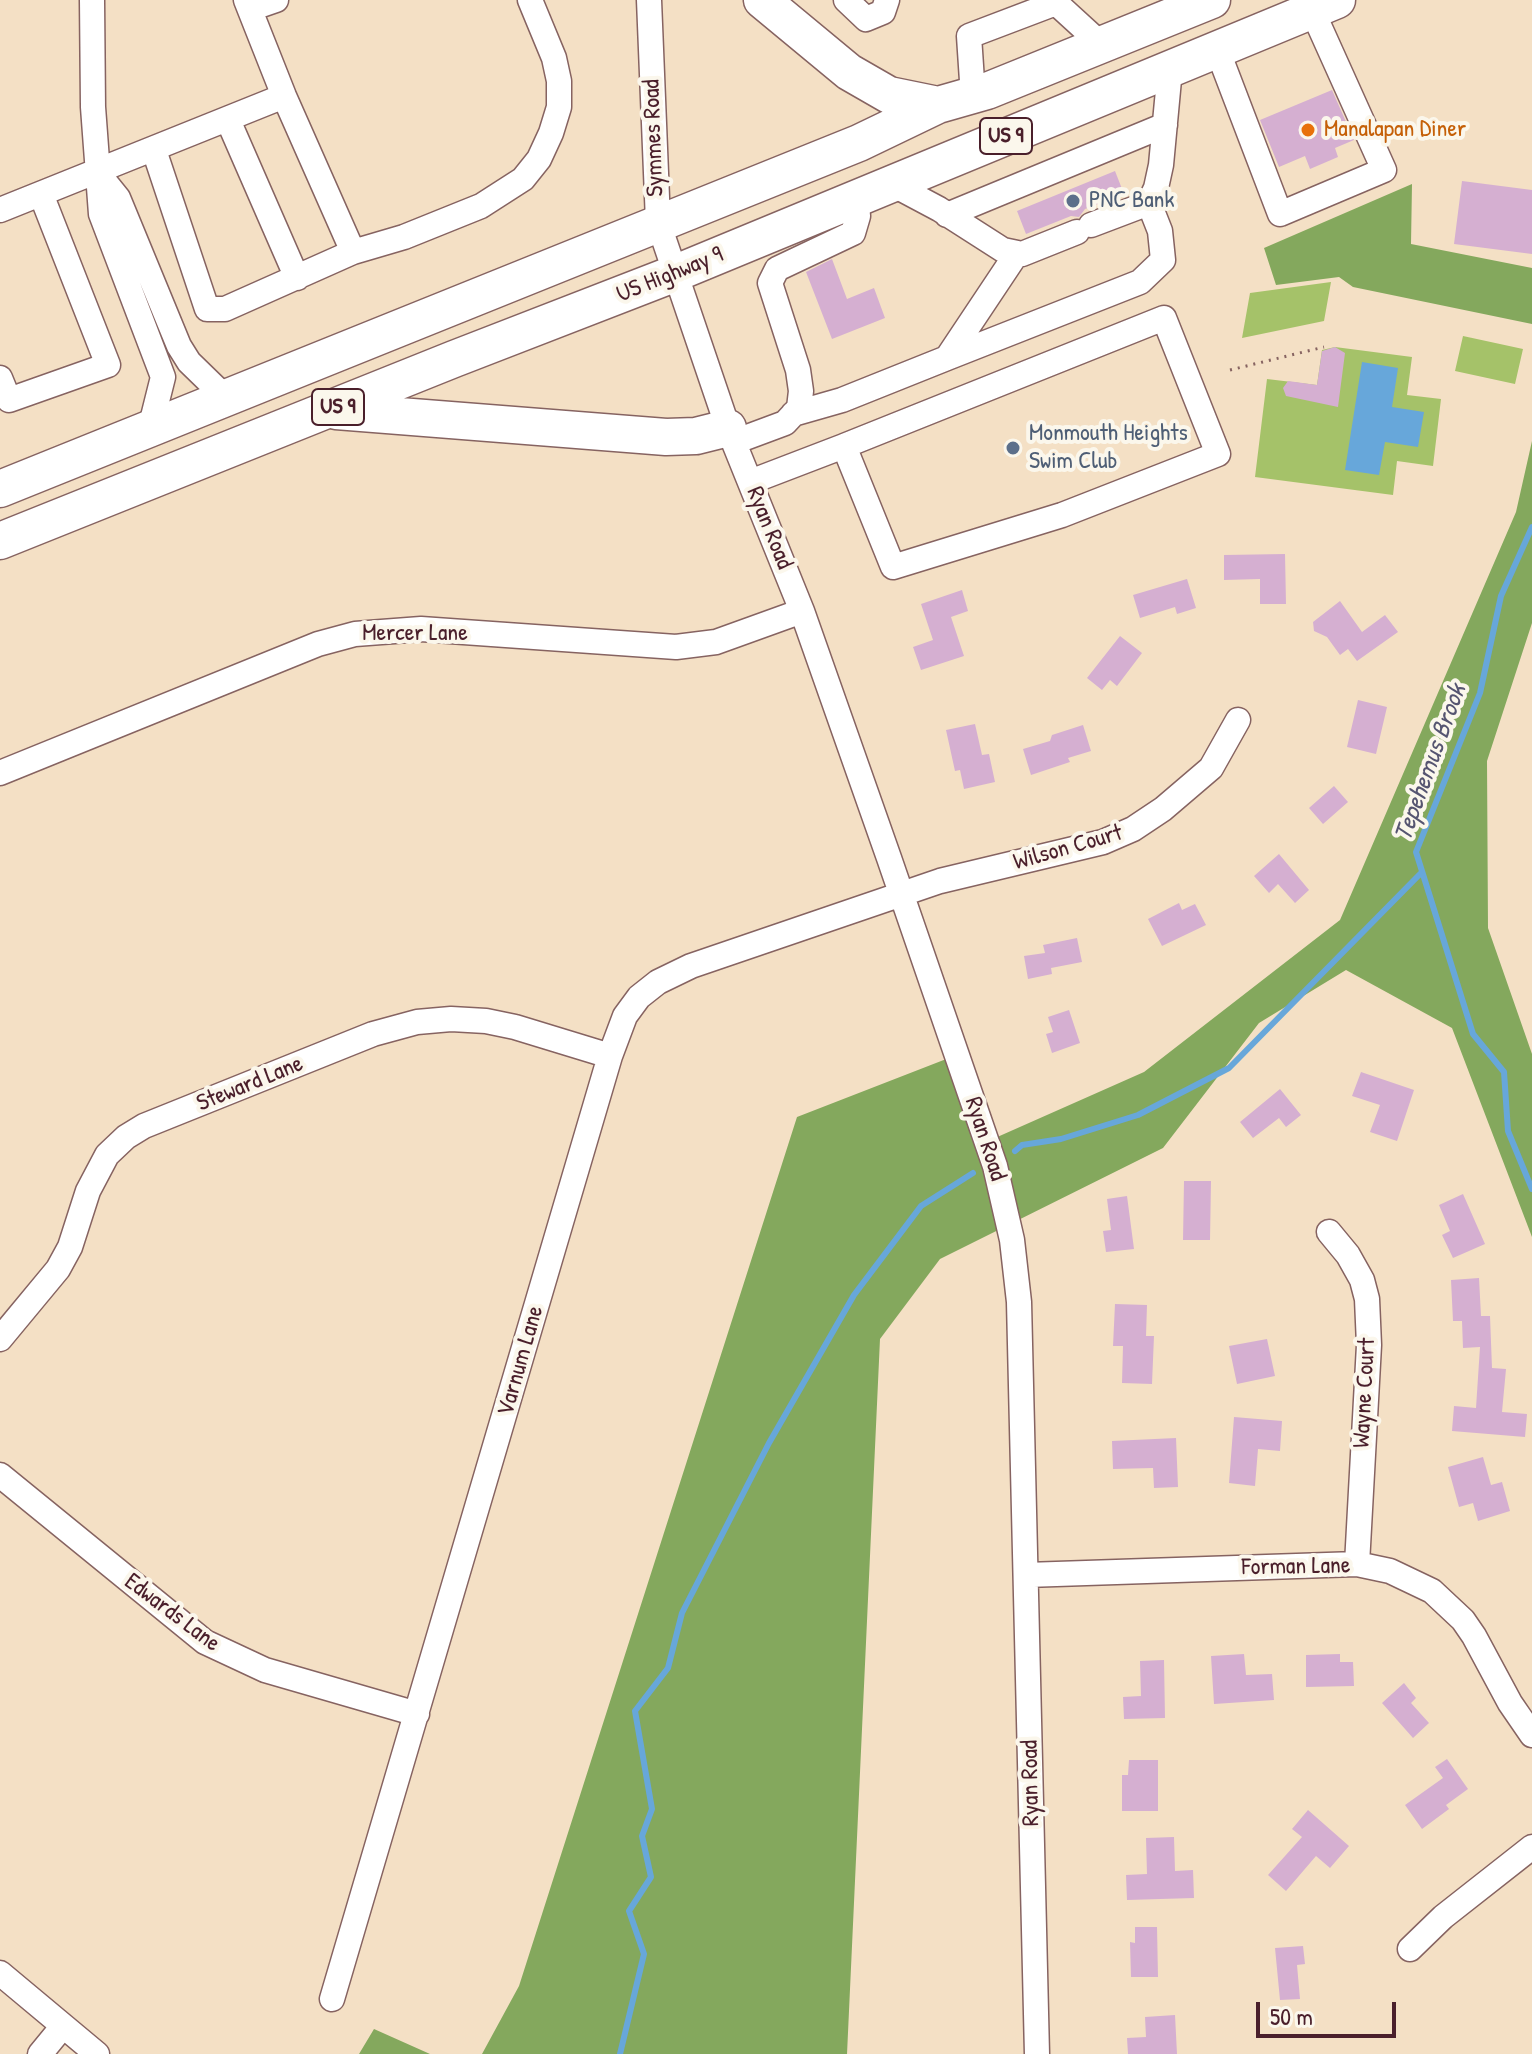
<!DOCTYPE html>
<style>
body{margin:0}
#map{position:relative;width:1532px;height:2054px;overflow:hidden;background:#f4e0c5;font-family:"Patrick Hand",sans-serif}
canvas{display:block}
.scale{position:absolute;left:1256px;top:2002px;width:140px;height:36px;box-sizing:border-box;border:4px solid #4a1f2b;border-top:0;padding-left:10px;font-size:24px;line-height:28px;white-space:nowrap;color:#4a1f2b;-webkit-text-stroke:6px #fbf7ec;paint-order:stroke}
</style>
<div id="map">
<canvas width="1532" height="2054"></canvas>
<div class="scale">50 m</div>
</div>
<script>
const context = document.querySelector('canvas').getContext('2d');
context.lineJoin = 'round';
function paint(path, color) {
  context.fillStyle = color;
  context.fill(path, 'evenodd');
}
function shape(rows) {
  const path = new Path2D();
  for (const r of rows) {
    path.moveTo(r[0], r[1]);
    for (let i = 2; i < r.length; i += 2) path.lineTo(r[i], r[i + 1]);
  }
  return path;
}
function strokePath(path, color, width, dash) {
  context.strokeStyle = color;
  context.lineWidth = width;
  context.lineCap = dash ? 'butt' : 'round';
  context.setLineDash(dash || []);
  context.stroke(path);
}
function drawText(font, color, halo, rows, align = 'center') {
  context.font = font + ' "Patrick Hand",sans-serif';
  context.lineWidth = 8;
  context.setLineDash([]);
  context.textBaseline = 'middle';
  context.strokeStyle = halo;
  context.fillStyle = color;
  for (const [text, x, y, turn = 0] of rows) {
    context.save();
    context.translate(x, y);
    context.rotate((+turn || 0) * Math.PI / 180);
    context.textAlign = isNaN(turn) ? turn : align;
    if (halo) context.strokeText(text, 0, 0);
    context.fillText(text, 0, 0);
    context.restore();
  }
}
paint(shape([
 [1331,282,1324,321,1242,338,1250,293],
 [1463,336,1523,349,1515,384,1455,371],
 [1335,347,1412,357,1407,395,1441,399,1433,466,1397,461,1393,495,1255,477,1267,379,1317,385,1322,350]
]), '#a5c269');
paint(shape([
 [1412,184,1411,244,1532,268,1532,324,1353,287,1339,277,1276,285,1264,248],
 [1532,441,1532,623,1487,761,1488,928,1532,1054,1532,1237,1452,1028,1346,970,1259,1023,1163,1148,940,1259,880,1339,847,2054,482,2054,519,1986,797,1117,954,1056,986,1142,1144,1072,1340,920,1516,512],
 [374,2029,430,2054,359,2054]
]), '#84a85d');
paint(shape([
 [1362,362,1398,368,1392,407,1424,412,1418,447,1385,442,1379,475,1345,470]
]), '#67a7da');
strokePath(shape([
 [1532,527,1501,596,1480,693,1416,852,1473,1034,1504,1072,1508,1131,1532,1189],
 [1015,1151,1022,1145,1061,1139,1138,1115,1229,1068,1422,872],
 [620,2054,644,1954,629,1911,651,1877,642,1836,652,1809,635,1711,668,1668,682,1613,769,1443,854,1295,921,1206,973,1173]
]), '#67a7da', 6);
paint(shape([
 [1332,90,1354,140,1335,148,1338,157,1310,169,1305,156,1279,167,1260,120],
 [1115,171,1124,194,1085,209,1079,217,1071,216,1026,234,1017,211],
 [1462,181,1532,190,1532,254,1454,244],
 [832,259,847,299,874,288,885,318,832,339,806,272],
 [1335,347,1345,353,1338,407,1286,396,1283,388,1288,381,1317,385,1322,351],
 [1285,554,1286,604,1260,604,1260,579,1224,580,1224,555],
 [1187,579,1196,608,1177,614,1175,607,1140,618,1133,595],
 [962,590,968,611,951,617,964,656,921,670,913,647,933,640,921,604],
 [1340,601,1362,632,1385,615,1398,632,1357,661,1348,649,1340,655,1327,637,1314,631,1313,622],
 [1120,636,1142,653,1117,686,1110,680,1102,690,1087,678],
 [1358,700,1387,707,1376,754,1347,747],
 [975,724,982,755,989,754,995,782,964,789,960,770,955,771,946,730],
 [1083,725,1091,751,1068,758,1070,762,1031,775,1023,749,1050,741,1052,735],
 [1334,786,1348,802,1323,824,1309,808],
 [1279,854,1309,890,1295,903,1278,884,1269,893,1254,876],
 [1179,903,1182,910,1195,904,1206,925,1162,946,1148,919],
 [1077,938,1082,962,1051,968,1052,974,1028,979,1024,956,1045,953,1043,945],
 [1069,1010,1080,1043,1052,1053,1046,1034,1053,1032,1048,1017],
 [1361,1072,1414,1090,1397,1141,1370,1132,1380,1105,1352,1096],
 [1280,1089,1301,1115,1286,1127,1279,1118,1253,1138,1240,1122],
 [1184,1181,1211,1181,1210,1240,1183,1240],
 [1463,1194,1485,1244,1453,1258,1442,1235,1450,1231,1439,1205],
 [1127,1196,1134,1249,1106,1252,1103,1231,1111,1230,1107,1199],
 [1479,1278,1481,1316,1490,1316,1492,1368,1506,1369,1502,1412,1527,1414,1525,1437,1452,1431,1454,1406,1476,1408,1480,1347,1463,1348,1462,1321,1453,1321,1451,1280],
 [1115,1304,1147,1305,1146,1336,1154,1336,1152,1384,1122,1383,1123,1346,1113,1346],
 [1267,1339,1275,1376,1237,1384,1229,1346],
 [1234,1417,1282,1421,1280,1451,1258,1449,1255,1486,1229,1483],
 [1176,1438,1178,1487,1154,1488,1153,1468,1113,1469,1112,1441],
 [1483,1457,1491,1485,1502,1482,1510,1511,1478,1521,1473,1503,1459,1507,1448,1467],
 [1244,1654,1246,1675,1272,1674,1274,1700,1214,1704,1211,1656],
 [1340,1654,1340,1662,1353,1662,1354,1686,1306,1687,1306,1655],
 [1164,1660,1165,1718,1124,1719,1123,1697,1141,1696,1140,1661],
 [1404,1683,1416,1698,1411,1703,1429,1723,1413,1738,1382,1703],
 [1447,1759,1468,1789,1446,1805,1449,1809,1422,1829,1405,1805,1443,1778,1435,1767],
 [1129,1760,1158,1760,1158,1811,1122,1811,1122,1775,1128,1775],
 [1308,1810,1349,1846,1330,1868,1316,1856,1286,1891,1268,1875,1302,1837,1292,1829],
 [1174,1837,1175,1871,1193,1870,1194,1898,1127,1900,1126,1875,1147,1874,1146,1838],
 [1135,1927,1157,1927,1158,1977,1131,1977,1130,1942,1135,1943],
 [1303,1946,1305,1964,1297,1965,1300,1999,1280,2000,1275,1948],
 [1175,2015,1177,2054,1128,2054,1127,2038,1146,2037,1145,2017]
]), '#d5afd1');
const minor = shape([
 [92,0,93,107,101,214,163,377,150,429],
 [246,0,284,96,353,252],
 [649,0,658,222,728,428,802,611,889,858,995,1166,1012,1240,1019,1302,1037,2054],
 [846,0,866,19,883,12,887,0],
 [250,9,276,0],
 [1217,49,1280,214,1384,170,1312,10],
 [973,96,969,36,1056,3,1102,45],
 [228,120,297,278],
 [154,150,207,309,225,309,353,252,404,237,481,206,523,179,539,159,551,133,559,107,559,81,554,58,530,0],
 [97,172,118,198,179,346,189,362,226,398],
 [892,184,939,209,1003,250,1022,254,1077,232],
 [0,210,284,96],
 [947,215,1165,125],
 [1091,225,1149,203,1156,188,1161,165,1170,69],
 [947,358,1140,282,1163,260,1160,231,1149,203],
 [0,378,9,400,108,365,41,194],
 [793,414,842,400,947,358,1017,253],
 [734,442,785,423,799,408,801,391,798,370,770,283,777,269,853,233,858,216,856,199],
 [750,482,844,446,893,567,1062,515,1218,454,1164,318,844,446],
 [0,773,318,644,355,634,421,629,676,647,716,642,802,611],
 [1329,1232,1348,1255,1362,1280,1367,1299,1369,1345,1357,1564],
 [0,1339,58,1269,70,1247,88,1191,107,1155,126,1137,144,1126,373,1034,417,1022,451,1019,486,1021,515,1027,610,1056],
 [0,1475,205,1642,265,1670,417,1714],
 [1026,1575,1357,1564,1390,1571,1432,1591,1463,1620,1474,1636,1510,1703,1532,1735],
 [1410,1949,1443,1917,1532,1847],
 [0,1973,97,2054],
 [332,1999,610,1056,625,1016,639,997,658,982,691,966,940,881,1103,842,1133,829,1163,809,1211,768,1238,720],
 [40,2054,63,2026]
]);
const highway = shape([
 [762,0,849,72,889,95,938,105],
 [336,411,666,437,696,436,728,428],
 [0,489,859,143,938,105,987,91,1212,0],
 [0,541,454,359,676,273,1337,0]
]);
strokePath(minor, '#866361', 27);
strokePath(highway, '#866361', 39);
strokePath(shape([
 [1230,370,1324,347]
]), '#866361', 3, [2, 6]);
strokePath(minor, '#fff', 24);
strokePath(highway, '#fff', 36);
for (const [x, y, r, color] of [
 [1308,130,8,"#e8710a"],
 [1073,201,8,"#5c6f8a"],
 [1013,448,8,"#5c6f8a"]
]) {
  const dot = new Path2D();
  dot.arc(x, y, r, 0, 2 * Math.PI);
  context.fillStyle = color;
  context.fill(dot);
  strokePath(dot, '#fbf7ec', 3);
}
for (const [x, y, w] of [
 [1006,136,52],
 [338,407,52]
]) {
  const box = new Path2D();
  box.roundRect(x - w / 2, y - 18, w, 36, 6);
  context.fillStyle = '#fbf7ec';
  context.fill(box);
  strokePath(box, '#4a1f2b', 2);
}
drawText('bold 22px', '#4a1f2b', null, [
 ["US 9",1006,136],
 ["US 9",338,407]
]);
drawText('24px', '#c56008', '#fbf7ec', [
 ["Manalapan Diner",1324,130]
], 'left');
drawText('24px', '#4a1f2b', '#fbf7ec', [
 ["Symmes Road",654,138,-92],
 ["US Highway 9",670,275,-22],
 ["Ryan Road",769,528,68],
 ["Mercer Lane",415,634],
 ["Wilson Court",1068,848,-16],
 ["Steward Lane",250,1084,-22],
 ["Ryan Road",985,1139,72],
 ["Varnum Lane",521,1361,-74],
 ["Wayne Court",1365,1393,-87],
 ["Forman Lane",1296,1567,-1],
 ["Edwards Lane",172,1613,37],
 ["Ryan Road",1031,1783,-91]
]);
drawText('24px', '#4e5e75', '#fbf7ec', [
 ["PNC Bank",1089,201],
 ["Monmouth Heights",1029,434],
 ["Swim Club",1029,462]
], 'left');
drawText('italic 26px', '#565571', '#fbf7ec', [
 ["Tepehemus Brook",1431,763,-70]
]);
</script>
